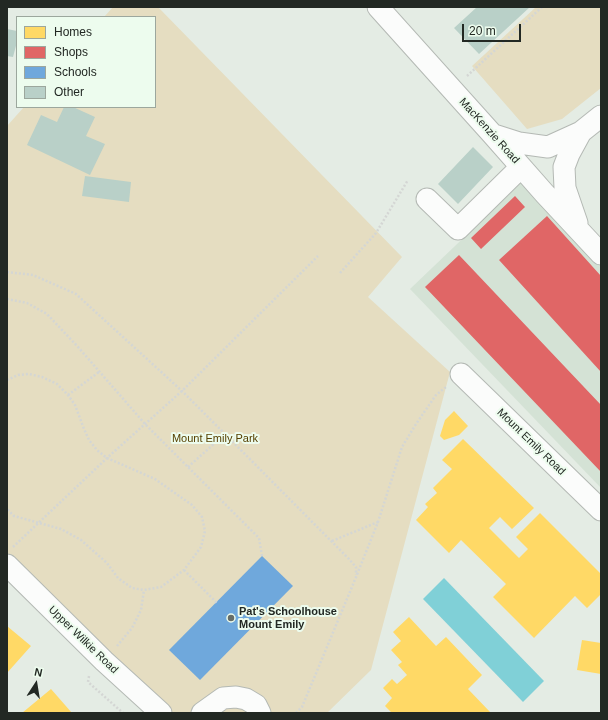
<!DOCTYPE html>
<style>
body{margin:0}
#map{position:relative;width:608px;height:720px;overflow:hidden;background:#e4ece4;font-family:Arial,sans-serif}
canvas{display:block}
.frame{position:absolute;inset:0;border:8px solid #222823;pointer-events:none}
.legend{position:absolute;left:16px;top:16px;width:140px;height:92px;box-sizing:border-box;background:#edfcee;border:1px solid #9ca79d;margin:0;padding:5px 7px;list-style:none;font-size:12px;color:#222823}
.legend li{display:flex;align-items:center;gap:8px;height:20px}
.legend b{width:20px;border:1px solid #9ca79d}
.north{position:absolute;left:16px;top:664px;width:40px;height:40px;-webkit-text-stroke:3px #edfcee;paint-order:stroke;rotate:12deg;font-size:11px;font-weight:700;line-height:16px;text-align:center;color:#222823}
.north::after{content:'';display:block;margin:auto;width:14px;height:18px;background:#222823;clip-path:polygon(50% 0,100% 100%,50% 72%,0 100%)}
.scale{position:absolute;left:462px;top:24px;width:59px;height:18px;box-sizing:border-box;border:2px solid #222823;border-top:0;padding-left:5px;font-size:12px;line-height:14px;white-space:nowrap;color:#222823;-webkit-text-stroke:3px #edfcee;paint-order:stroke}
</style>
<div id="map">
<canvas width="608" height="720"></canvas>
<div class="frame"></div>
<ul class="legend">
<li><b style="height:11px;background:#ffd966"></b>Homes</li>
<li><b style="height:11px;background:#e06666"></b>Shops</li>
<li><b style="height:11px;background:#6fa8dc"></b>Schools</li>
<li><b style="height:11px;background:#b9d0c8"></b>Other</li>
</ul>
<div class="north">N</div>
<div class="scale">20 m</div>
</div>
<script>
const context = document.querySelector('canvas').getContext('2d');
context.lineJoin = 'round';
function paint(path, color) {
  context.fillStyle = color;
  context.fill(path, 'evenodd');
}
function shape(rows) {
  const path = new Path2D();
  for (const r of rows) {
    path.moveTo(r[0], r[1]);
    for (let i = 2; i < r.length; i += 2) path.lineTo(r[i], r[i + 1]);
  }
  return path;
}
function strokePath(path, color, width, dash) {
  context.strokeStyle = color;
  context.lineWidth = width;
  context.lineCap = dash ? 'butt' : 'round';
  context.setLineDash(dash || []);
  context.stroke(path);
}
function drawText(font, color, halo, rows, align = 'center') {
  context.font = font + ' Arial,sans-serif';
  context.lineWidth = 4;
  context.setLineDash([]);
  context.textBaseline = 'middle';
  context.strokeStyle = halo;
  context.fillStyle = color;
  for (const [text, x, y, turn = 0] of rows) {
    context.save();
    context.translate(x, y);
    context.rotate((+turn || 0) * Math.PI / 180);
    context.textAlign = isNaN(turn) ? turn : align;
    if (halo) context.strokeText(text, 0, 0);
    context.fillText(text, 0, 0);
    context.restore();
  }
}
paint(shape([
 [524,180,601,265,601,488,410,289]
]), '#d4e2d5');
paint(shape([
 [113,7,158,7,402,257,368,297,450,372,371,670,327,713,166,713,7,560,7,126,24,107,155,107,155,17,104,17],
 [536,7,601,7,601,88,562,119,527,129,472,66]
]), '#e5ddc1');
paint(shape([
 [444,578,544,681,523,702,423,599]
]), '#80d0d7');
paint(shape([
 [454,411,468,426,459,435,444,440,440,436,445,420],
 [463,439,534,508,512,529,500,517,489,528,519,558,528,549,516,537,540,513,601,574,601,594,587,608,575,596,534,638,493,597,506,584,461,540,449,553,416,520,428,507,425,504,437,493,433,488,452,469,442,460],
 [409,617,436,646,446,637,482,675,468,689,491,713,392,713,385,706,392,698,383,688,392,679,397,684,407,675,398,665,402,662,391,650,401,641,393,632],
 [7,626,31,646,7,673],
 [582,640,601,643,601,674,577,670],
 [51,689,72,713,22,713]
]), '#ffd966');
paint(shape([
 [515,196,525,207,481,249,471,238],
 [547,216,601,276,601,372,499,260],
 [459,255,601,405,601,472,425,287]
]), '#e06666');
paint(shape([
 [262,556,293,586,200,680,169,650]
]), '#6fa8dc');
paint(shape([
 [477,7,530,7,479,54,454,28],
 [7,29,17,31,17,42,13,57,7,56],
 [64,107,73,107,95,117,86,136,105,144,90,175,27,145,41,115,57,122],
 [473,147,493,167,458,204,438,184],
 [85,176,131,182,129,202,82,196]
]), '#b9d0c8');
const minor = shape([
 [378,7,493,135,545,194,601,254],
 [494,135,519,143,548,147,581,132,601,116],
 [427,199,458,229,521,167],
 [577,223,565,188,564,167,569,154,581,132],
 [461,374,601,510],
 [7,565,104,661,161,713],
 [202,713,223,698,236,697,246,699,256,705,260,713]
]);
strokePath(minor, '#b4b9b4', 23);
strokePath(shape([
 [467,76,542,7],
 [7,272,33,275,76,294,182,391,225,434,348,558,356,567,356,575],
 [340,273,376,233,408,180],
 [7,299,27,303,47,314,78,347,145,424,259,538,262,556],
 [7,380,18,375,29,374,42,377,57,384,68,395,75,405,84,429,89,440,97,450,107,458,155,479,192,505,202,517,205,531,201,547,184,570,161,587,144,590,132,588,118,578,107,563,81,540,61,529,14,516,7,509],
 [68,395,99,372],
 [188,467,225,434],
 [332,541,378,522],
 [13,547,107,458,182,391,318,256],
 [184,570,217,603],
 [117,646,132,628,141,610,144,590],
 [89,676,88,682,123,713],
 [296,713,302,707,354,582,378,522,402,447,416,424,436,395,446,387]
]), '#d4d6d4', 2.5, [2, 2]);
strokePath(minor, '#fbfcfb', 21);
for (const [x, y, r, color] of [
 [231,618,4,"#666d67"]
]) {
  const dot = new Path2D();
  dot.arc(x, y, r, 0, 2 * Math.PI);
  context.fillStyle = color;
  context.fill(dot);
  strokePath(dot, '#edfcee', 1.5);
}
drawText('11px', '#222823', '#edfcee', [
 ["MacKenzie Road",489,131,48],
 ["Mount Emily Road",531,442,44],
 ["Upper Wilkie Road",83,640,44]
]);
drawText('11px', '#564000', '#edfcee', [
 ["Mount Emily Park",215,439]
]);
drawText('bold 11px', '#222823', '#edfcee', [
 ["Pat's Schoolhouse",239,612],
 ["Mount Emily",239,625]
], 'left');
</script>
